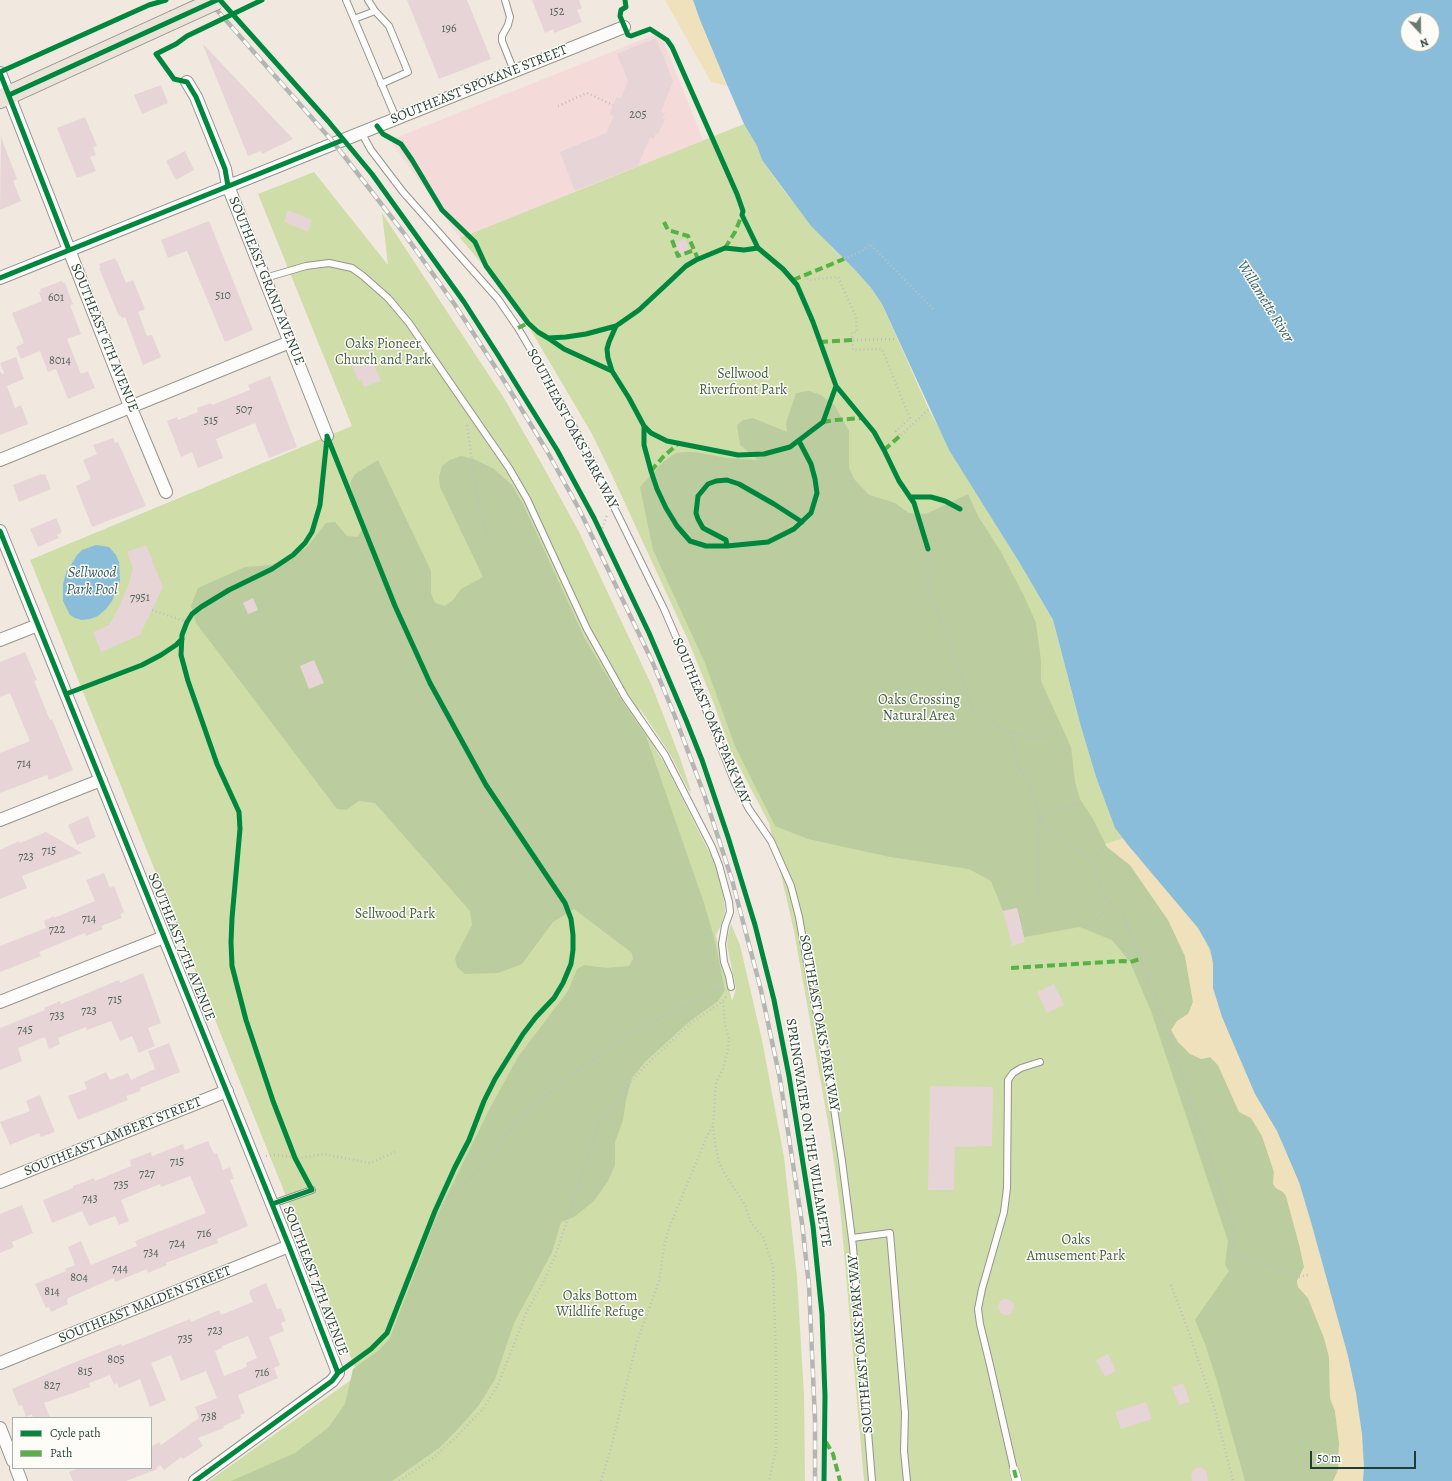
<!DOCTYPE html>
<style>
body{margin:0}
#map{position:relative;width:1452px;height:1481px;overflow:hidden;background:#f1e9e0;font-family:Alegreya,serif}
canvas{display:block}
.legend{position:absolute;left:12px;top:1417px;width:140px;height:52px;box-sizing:border-box;background:#fdfcf7;border:1px solid #a4b0a9;margin:0;padding:5px 7px;list-style:none;font-size:12px;color:#1f3d34}
.legend li{display:flex;align-items:center;gap:8px;height:20px}
.legend b{width:20px;border:1px solid #a4b0a9}
.north{position:absolute;left:1400px;top:12px;width:40px;height:40px;box-sizing:border-box;background:#fdfcf7;border:1px solid #a4b0a9;border-radius:50%;rotate:158deg;font-size:11px;font-weight:700;line-height:16px;text-align:center;color:#1f3d34}
.north::after{content:'';display:block;margin:auto;width:14px;height:18px;background:#687970;clip-path:polygon(50% 0,100% 100%,50% 72%,0 100%)}
.scale{position:absolute;left:1310px;top:1451px;width:106px;height:18px;box-sizing:border-box;border:2px solid #1f3d34;border-top:0;padding-left:5px;font-size:12px;line-height:14px;white-space:nowrap;color:#1f3d34;-webkit-text-stroke:3px #fdfcf7;paint-order:stroke}
</style>
<div id="map">
<canvas width="1452" height="1481"></canvas>
<ul class="legend">
<li><b style="height:5px;background:#00873e"></b>Cycle path</li>
<li><b style="height:5px;background:#55b346"></b>Path</li>
</ul>
<div class="north">N</div>
<div class="scale">50 m</div>
</div>
<script>
const context = document.querySelector('canvas').getContext('2d');
context.lineJoin = 'round';
function paint(path, color) {
  context.fillStyle = color;
  context.fill(path, 'evenodd');
}
function shape(rows) {
  const path = new Path2D();
  for (const r of rows) {
    if (r.length === 3) {
      path.moveTo(r[0] + r[2], r[1]);
      path.arc(r[0], r[1], r[2], 0, 2 * Math.PI);
      continue;
    }
    path.moveTo(r[0], r[1]);
    for (let i = 2; i < r.length; i += 2) path.lineTo(r[i], r[i + 1]);
  }
  return path;
}
function strokePath(path, color, width, dash) {
  context.strokeStyle = color;
  context.lineWidth = width;
  context.lineCap = dash ? 'butt' : 'round';
  context.setLineDash(dash || []);
  context.stroke(path);
}
function drawText(font, color, halo, rows, align = 'center') {
  context.font = font + ' Alegreya,serif';
  context.lineWidth = 3;
  context.setLineDash([]);
  context.textBaseline = 'middle';
  context.strokeStyle = halo;
  context.fillStyle = color;
  for (const [text, x, y, turn = 0] of rows) {
    context.save();
    context.translate(x, y);
    context.rotate((+turn || 0) * Math.PI / 180);
    context.textAlign = isNaN(turn) ? turn : align;
    if (halo) context.strokeText(text, 0, 0);
    context.fillText(text, 0, 0);
    context.restore();
  }
}
paint(shape([
 [654,35,664,42,703,140,650,162,460,238,390,140]
]), '#f4dbda');
paint(shape([
 [744,124,757,146,762,160,785,192,832,248,856,271,871,288,882,304,930,412,1053,620,1081,727,1096,777,1115,827,1128,845,1198,928,1210,949,1213,963,1299,1182,1311,1222,1348,1356,1363,1481,864,1481,840,1206,830,1134,794,931,769,823,731,751,714,704,688,640,611,473,592,434,526,322,490,273,460,238],
 [314,172,388,265,382,213,504,398,544,468,579,532,652,686,680,758,691,791,689,791,670,754,639,707,657,752,665,764,714,862,720,879,724,901,725,912,721,925,716,935,732,1001,736,989,727,945,728,935,731,924,740,945,762,1040,784,1157,797,1277,804,1395,805,1481,209,1481,358,1375,30,560,352,426,258,194]
]), '#cfdda8');
paint(shape([
 [809,391,821,395,835,406,849,431,849,467,854,479,869,495,895,503,909,513,926,514,968,494,978,516,1001,552,1024,596,1036,623,1041,661,1041,681,1071,747,1075,782,1080,799,1093,819,1107,847,1130,865,1168,920,1185,956,1193,1002,1188,1014,1177,1021,1201,1059,1210,1057,1218,1065,1239,1112,1251,1118,1262,1136,1274,1172,1273,1184,1276,1188,1283,1192,1286,1196,1300,1248,1304,1267,1297,1281,1298,1286,1308,1298,1324,1338,1329,1357,1330,1398,1335,1411,1339,1443,1338,1470,1333,1481,1245,1481,1217,1381,1205,1344,1195,1320,1229,1271,1225,1265,1228,1241,1151,1011,1130,962,1112,940,1080,927,1024,937,1017,908,1003,911,991,881,969,869,890,857,808,839,775,826,735,746,705,663,653,550,640,487,663,462,676,453,684,452,696,452,727,458,758,460,740,445,737,425,743,420,753,418,787,432,786,423,796,393],
 [461,456,474,459,494,469,512,485,524,506,584,637,622,701,646,736,704,903,714,937,725,990,718,1001,689,1022,669,1040,645,1062,632,1078,626,1100,623,1120,615,1142,615,1165,608,1181,594,1201,574,1217,561,1222,552,1252,514,1323,495,1379,479,1405,459,1428,439,1448,392,1481,231,1481,295,1453,329,1427,345,1404,353,1369,379,1350,390,1338,435,1220,489,1110,518,1057,568,991,577,969,584,965,606,968,629,966,633,959,632,953,574,909,553,922,522,964,498,973,465,974,457,967,455,958,472,925,470,911,375,803,359,801,346,810,337,809,196,623,191,606,198,588,245,567,272,565,306,548,326,523,335,522,347,536,358,537,362,529,350,483,355,474,378,460,431,571,431,593,435,603,445,606,453,600,461,589,483,577,440,487,439,477,442,466,450,460]
]), '#bbcc9f');
paint(shape([
 [665,0,693,0,700,20,727,86,711,82],
 [762,160,926,348,1198,920,1216,968,1292,1144,1299,1182,1329,1285,1368,1409,1365,1481,1333,1481,1338,1470,1339,1443,1335,1411,1330,1398,1329,1357,1324,1338,1308,1298,1298,1287,1297,1281,1304,1267,1300,1248,1286,1196,1283,1192,1276,1188,1273,1184,1274,1172,1262,1136,1251,1118,1239,1112,1218,1065,1210,1057,1201,1059,1190,1054,1178,1042,1171,1030,1177,1021,1188,1014,1193,1002,1185,956,1168,920,1130,865,1107,847,1105,844,1123,838,1115,828,1096,777,1081,727,1053,620,1019,562,949,450,882,304,871,288,856,271,811,226]
]), '#efe1bc');
paint(shape([
 [693,0,1452,0,1452,1481,1363,1481,1364,1467,1362,1434,1356,1393,1348,1356,1311,1222,1299,1182,1277,1131,1255,1094,1222,1017,1213,988,1213,963,1210,949,1198,928,1128,845,1115,828,1096,777,1081,727,1053,620,1019,562,949,450,882,304,871,288,856,271,811,226,762,160,757,146,744,124,725,80,700,20],
 [1408,20,1432,20,1432,44,1408,44],
 [96,545,109,547,116,555,119,562,120,581,112,601,106,609,98,616,90,619,82,620,75,618,70,615,63,601,63,584,66,573,77,555,82,550]
]), '#8abdda');
paint(shape([
 [407,0,467,0,491,59,439,79],
 [532,0,579,0,582,8,577,10,582,22,554,33,553,29,545,33],
 [656,38,673,81,661,112,665,113,662,118,665,119,658,134,656,133,654,139,650,137,638,166,575,191,560,152,606,133,614,116,610,114,613,105,617,97,621,98,628,81,617,54],
 [203,45,204,45,293,139,262,154,261,151,248,156],
 [161,85,168,103,142,114,134,95],
 [85,117,97,146,93,147,96,155,90,157,96,171,77,178,57,128],
 [1,137,17,179,13,181,21,201,0,210],
 [185,151,194,170,176,180,166,161],
 [288,210,312,220,308,232,284,222],
 [209,221,253,330,225,342,187,251,168,258,161,240],
 [685,239,690,250,680,254,675,243],
 [115,258,116,261,117,261,126,283,133,280,145,309,138,312,147,336,152,335,161,357,143,365,125,317,122,318,120,315,119,316,99,268,101,268,99,264],
 [62,281,63,283,65,283,73,304,70,305,81,334,67,339,81,374,88,371,95,388,68,399,56,369,48,372,40,351,21,359,16,347,24,343,12,313,42,301,39,292,41,292,40,289],
 [370,355,381,381,364,387,361,380,358,381,351,363],
 [16,357,24,379,7,386,15,408,21,405,28,424,0,435,0,371,2,374,4,373,0,363],
 [270,376,297,447,269,458,255,423,216,439,223,458,198,468,192,452,181,457,167,421,177,417,178,420,198,412,197,408,211,403,212,405,250,390,248,385],
 [113,438,115,443,118,442,146,506,92,527,76,486,91,479,83,460,97,454,93,445],
 [41,474,42,475,45,474,51,489,19,502,13,485],
 [56,518,62,532,57,535,59,538,38,547,30,529],
 [146,545,163,587,140,635,101,652,93,632,109,625,118,609,128,586,133,568,127,552],
 [253,598,258,610,248,614,243,603],
 [25,652,37,680,34,681,50,720,52,719,73,770,49,780,47,775,0,793,0,753,30,741,10,693,0,697,0,662],
 [314,660,324,683,309,689,300,666],
 [88,816,96,837,77,845,68,825],
 [46,832,82,853,22,876,27,888,0,899,0,850,19,841,20,843],
 [104,873,110,888,114,886,124,912,120,914,122,918,101,926,103,929,86,936,85,933,39,952,41,956,0,972,0,946,46,928,44,921,54,916,54,918,95,901,86,880],
 [1017,908,1025,942,1012,946,1003,911],
 [143,973,161,1023,148,1028,155,1046,139,1053,132,1036,120,1041,111,1021,87,1030,86,1027,58,1038,60,1044,49,1049,45,1037,18,1048,22,1061,0,1070,0,1028,45,1010,44,1008,60,1001,61,1004,119,980,120,983],
 [1054,984,1064,1005,1047,1013,1037,992],
 [169,1043,180,1072,140,1088,141,1091,126,1096,128,1100,78,1120,68,1096,87,1089,84,1082,106,1072,110,1080,128,1073,131,1080,155,1069,148,1051],
 [930,1086,993,1087,992,1146,955,1147,954,1190,928,1190],
 [40,1095,55,1132,41,1137,39,1133,10,1145,0,1122,30,1111,26,1101],
 [208,1141,214,1154,217,1153,223,1170,230,1167,234,1179,230,1180,248,1226,217,1239,218,1243,166,1263,167,1265,148,1273,147,1269,115,1282,114,1278,68,1298,68,1299,67,1300,68,1304,51,1312,49,1307,46,1308,35,1284,66,1271,65,1269,75,1265,68,1247,81,1241,91,1265,137,1246,135,1241,206,1213,190,1176,161,1187,160,1184,121,1200,129,1221,119,1225,115,1216,89,1226,82,1211,52,1223,43,1200,73,1188,73,1186,84,1182,94,1178,95,1181,131,1166,130,1160,151,1152,152,1156,183,1144,185,1150],
 [22,1205,33,1233,12,1242,14,1247,0,1253,0,1214],
 [266,1283,277,1309,281,1308,286,1321,281,1323,284,1331,269,1337,280,1365,274,1368,278,1378,238,1395,245,1413,240,1415,241,1418,223,1426,224,1428,198,1438,203,1446,183,1459,181,1457,164,1470,160,1465,156,1468,158,1469,126,1481,73,1481,69,1472,79,1468,151,1468,151,1447,159,1442,161,1445,199,1418,195,1407,217,1398,206,1371,181,1381,171,1355,151,1363,166,1400,150,1407,140,1379,119,1388,117,1383,114,1385,110,1375,89,1383,90,1387,44,1403,50,1418,33,1418,32,1414,26,1417,22,1405,19,1406,12,1389,68,1365,121,1344,122,1346,190,1319,191,1322,219,1310,221,1315,253,1302,249,1292,250,1292,250,1290],
 [248,1336,257,1358,246,1363,247,1366,246,1367,224,1376,215,1351,222,1348,222,1346],
 [1006,1307,8],
 [1108,1354,1116,1371,1105,1377,1096,1360],
 [1183,1383,1190,1402,1179,1405,1172,1387],
 [1146,1402,1152,1419,1121,1429,1115,1412],
 [1201,1467,1206,1471,1208,1481,1192,1481,1191,1474,1194,1469]
]), '#e6d4d6');
const service = shape([
 [346,0,396,118],
 [368,0,375,11,389,26,408,72,381,84],
 [505,0,510,17,508,25,502,36,502,41,514,71],
 [354,19,375,11],
 [361,132,371,150,403,192,498,299,518,328,535,357,584,446,664,609,691,672,735,783,749,809,771,841,791,886,799,917,811,985,828,1069,842,1161,853,1247,872,1481],
 [265,278,306,266,329,263,352,268,363,276,388,298,409,323,509,468,527,499,587,629,625,697,665,755,712,847,719,865,729,902,730,912,725,926,722,944,724,962,729,976,731,987],
 [272,1204,312,1190],
 [852,1238,890,1233,905,1413,904,1451,907,1481],
 [1014,1470,990,1365,980,1324,978,1309,982,1289,1004,1212,1007,1188,1008,1080,1013,1073,1021,1068,1040,1062]
]);
const pedestrian = shape([
 [1014,1470,1017,1481]
]);
const minor = shape([
 [0,73,130,406,166,492],
 [187,82,196,97,225,169,228,186,327,436],
 [0,278,624,27],
 [0,460,290,342],
 [0,531,289,1246,338,1373,332,1381,195,1481],
 [0,640,38,625],
 [0,820,101,780],
 [0,1002,164,937],
 [0,1182,227,1091],
 [0,1363,289,1246],
 [0,1428,13,1461],
 [16,1468,21,1481]
]);
const primary = shape([
 [0,99,173,20]
]);
strokePath(service, '#94958f', 8);
strokePath(pedestrian, '#94958f', 10);
strokePath(minor, '#94958f', 14);
strokePath(primary, '#94958f', 20);
strokePath(shape([
 [558,106,587,93,613,105],
 [844,259,862,251,870,244,934,310],
 [804,276,809,280,838,277,856,317,857,332,852,332,853,350,882,349,910,418,896,431,900,436,929,409],
 [853,340,897,339],
 [467,425,475,483,487,536],
 [601,532,607,515],
 [928,549,928,589,962,677,973,712,1012,733,1023,736,1033,738,1044,737,1052,733],
 [152,610,187,622],
 [1012,733,1018,765,1029,784,1038,808,1040,819,1038,857,1039,897],
 [1040,819,1056,834,1069,842,1090,861,1097,880,1110,905,1121,909,1160,1007,1234,1230,1233,1254,1297,1277,1309,1275],
 [1040,819,1069,805,1078,803],
 [1090,861,1107,847],
 [1084,928,1099,917,1105,909,1110,905],
 [713,1126,715,1143,719,1163,725,1174,745,1205,751,1223,763,1237,773,1266,776,1358,776,1449,769,1481],
 [266,1156,276,1155,300,1158,323,1154,370,1163,395,1152],
 [435,1211,444,1202,492,1158,511,1126,533,1106,575,1072,631,1033,711,992,722,988],
 [1171,1285,1187,1327,1214,1407,1233,1481],
 [399,1481,433,1458,455,1438,483,1409,498,1385,527,1311,543,1283,556,1254,599,1123,628,1085,649,1062,691,1023,723,1001,727,995],
 [601,1481,611,1448,636,1345,659,1281,664,1247,669,1228,707,1136,713,1126,716,1083,723,1069,728,1049,729,1038,725,1025,723,1002]
]), '#bfc0be', 2.5, [1, 3]);
strokePath(service, '#fdfcfa', 6);
strokePath(pedestrian, '#fdfcfa', 9);
strokePath(minor, '#fdfcfa', 12);
strokePath(primary, '#ebe3d8', 18);
const rail = shape([
 [208,0,334,143,403,232,455,305,503,379,547,451,579,509,652,661,674,714,704,794,732,880,761,990,780,1079,802,1223,809,1286,815,1420,815,1481]
]);
strokePath(rail, '#b4b6b4', 4.5);
strokePath(rail, '#fdfcf7', 3, [9]);
const primaryBridge = shape([
 [173,20,217,0]
]);
strokePath(primaryBridge, '#94958f', 20, []);
strokePath(primaryBridge, '#ebe3d8', 18);
strokePath(shape([
 [664,222,668,230,688,236,698,259],
 [672,240,678,256,694,250],
 [725,248,735,232,742,215],
 [793,280,844,259],
 [518,328,528,323],
 [820,342,853,340],
 [823,422,836,420,862,418],
 [884,450,900,436],
 [651,471,663,457,679,443],
 [1011,968,1123,961,1130,962,1140,959],
 [826,1442,833,1454,840,1481],
 [1014,1470,1017,1481]
]), '#55b346', 4, [8, 4]);
strokePath(shape([
 [220,0,328,121,372,174,464,302,498,355,557,450,594,518,649,633,686,720,702,760,728,837,755,925,774,1000,789,1076,813,1226,822,1314,825,1396,824,1481],
 [625,0,626,7,621,10,620,16,628,35,631,36,650,29,667,40,672,47,737,194,743,211,742,215,758,248,783,269,797,285,813,322,836,386,874,432,884,450,899,481,914,503,928,549],
 [0,72,149,5,166,0],
 [0,73,69,250],
 [9,95,217,0],
 [377,126,383,134,401,144,412,160,442,210,475,242,486,266,528,323,538,332,548,338,566,337,586,334,616,326],
 [228,186,225,169,196,97,187,82,174,79,156,54,176,44,187,36,262,0],
 [758,248,744,250,725,248,696,260,686,266,669,282,639,310,616,326,609,342,607,349,608,358,612,371,629,398,644,426,651,433,667,441,738,455,764,454,790,447,823,422,836,386],
 [0,278,343,140],
 [548,338,564,349,612,371],
 [644,426,644,445,651,471,657,489,666,508,677,526,690,541,706,546,727,546,768,542,794,529,811,513,817,493,815,479,811,464,799,441],
 [911,497,931,497,945,501,960,509],
 [0,531,289,1246,338,1373],
 [727,546,726,540,703,528,698,519,696,513,698,496,708,484,716,481,727,480,739,484,774,504,802,522],
 [66,694,142,665,161,655,176,645,182,639],
 [272,1204,312,1190,295,1158,273,1101,246,1020,232,966,231,942,232,918,240,829,239,812,217,764,188,681,181,655,182,635,187,622,192,614,201,607,229,590,272,569,293,555,305,543,312,532,320,505,327,438],
 [195,1481,332,1381,338,1373,371,1349,387,1333,435,1211,455,1167,469,1140,484,1101,495,1079,523,1034,536,1017,554,998,563,983,571,964,573,950,573,935,571,919,565,903,486,785,430,683,395,606,327,436]
]), '#00873e', 5);
drawText('12px', '#51635c', null, [
 ["152",557,12],
 ["196",449,29],
 ["205",638,115],
 ["510",223,296],
 ["601",56,298],
 ["8014",60,361],
 ["507",244,410],
 ["515",211,421],
 ["7951",140,598],
 ["714",24,764],
 ["715",49,851],
 ["723",26,857],
 ["714",89,919],
 ["722",57,930],
 ["715",115,1000],
 ["723",89,1011],
 ["733",57,1016],
 ["745",25,1030],
 ["715",177,1162],
 ["727",147,1174],
 ["735",121,1185],
 ["743",90,1199],
 ["716",204,1234],
 ["724",177,1244],
 ["734",151,1253],
 ["744",120,1269],
 ["804",79,1278],
 ["814",52,1292],
 ["723",215,1331],
 ["735",185,1339],
 ["805",116,1360],
 ["815",85,1372],
 ["716",262,1373],
 ["827",52,1386],
 ["738",209,1417]
]);
drawText('14px', '#1f3d34', '#fdfcf7', [
 ["SOUTHEAST SPOKANE STREET",479,85,-22],
 ["SOUTHEAST GRAND AVENUE",266,281,68],
 ["SOUTHEAST 6TH AVENUE",104,338,68],
 ["SOUTHEAST OAKS PARK WAY",572,429,62],
 ["SOUTHEAST OAKS PARK WAY",711,721,67],
 ["SOUTHEAST 7TH AVENUE",181,947,68],
 ["SOUTHEAST OAKS PARK WAY",819,1023,80],
 ["SPRINGWATER ON THE WILLAMETTE",808,1133,81],
 ["SOUTHEAST LAMBERT STREET",113,1137,-22],
 ["SOUTHEAST 7TH AVENUE",315,1281,69],
 ["SOUTHEAST MALDEN STREET",145,1305,-22],
 ["SOUTHEAST OAKS PARK WAY",861,1344,-95]
]);
drawText('14px', '#446246', '#fdfcf7', [
 ["Oaks Pioneer",383,345],
 ["Church and Park",383,361],
 ["Sellwood",743,375],
 ["Riverfront Park",743,391],
 ["Oaks Crossing",919,701],
 ["Natural Area",919,717],
 ["Sellwood Park",395,915],
 ["Oaks",1076,1241],
 ["Amusement Park",1076,1257],
 ["Oaks Bottom",600,1297],
 ["Wildlife Refuge",600,1313]
]);
drawText('italic 15px', '#325e65', '#fdfcf7', [
 ["Willamette River",1265,302,58],
 ["Sellwood",92,573],
 ["Park Pool",92,590]
]);
</script>
